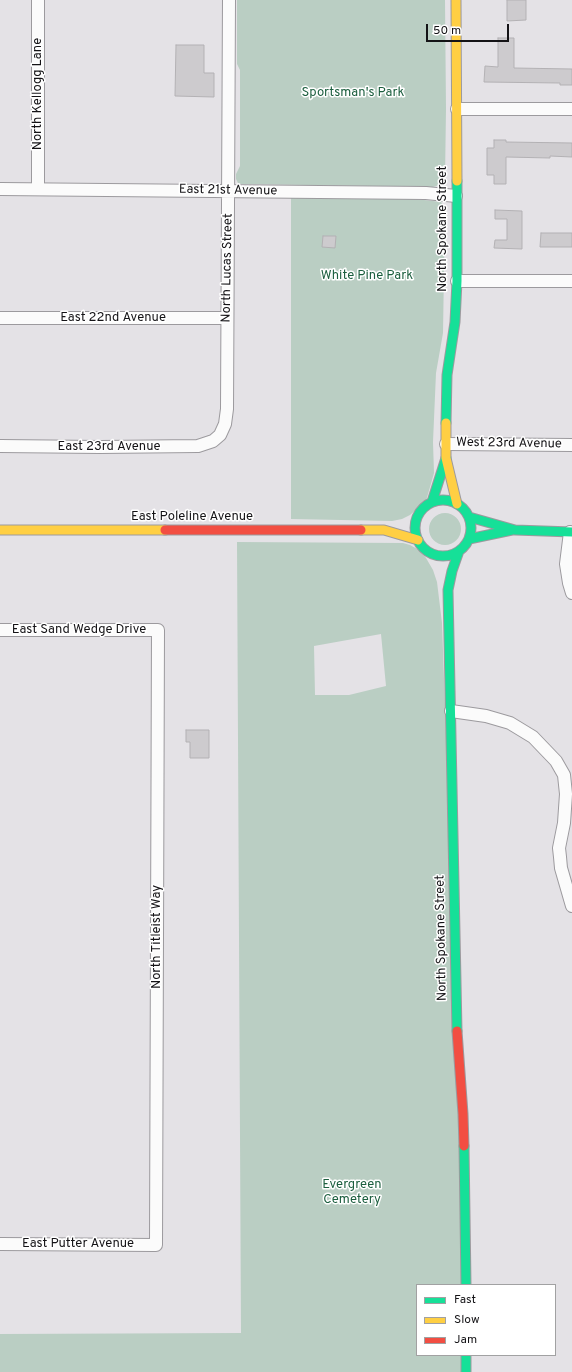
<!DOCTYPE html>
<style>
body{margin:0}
#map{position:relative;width:572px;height:1372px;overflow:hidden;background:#e4e2e6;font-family:Overpass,sans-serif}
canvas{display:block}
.legend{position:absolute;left:416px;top:1284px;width:140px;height:72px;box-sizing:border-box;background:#fff;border:1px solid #a1a1a2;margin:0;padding:5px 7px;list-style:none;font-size:12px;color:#141316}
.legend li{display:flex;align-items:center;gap:8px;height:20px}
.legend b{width:20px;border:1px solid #a1a1a2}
.scale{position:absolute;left:426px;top:24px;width:83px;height:18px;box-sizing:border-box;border:2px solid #141316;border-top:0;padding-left:5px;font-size:12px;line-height:14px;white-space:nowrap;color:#141316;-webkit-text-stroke:3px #fff;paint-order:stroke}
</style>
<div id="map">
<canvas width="572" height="1372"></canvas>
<ul class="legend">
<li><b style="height:5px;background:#16e098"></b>Fast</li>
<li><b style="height:5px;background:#ffcf43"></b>Slow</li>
<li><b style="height:5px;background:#f24e42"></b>Jam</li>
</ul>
<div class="scale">50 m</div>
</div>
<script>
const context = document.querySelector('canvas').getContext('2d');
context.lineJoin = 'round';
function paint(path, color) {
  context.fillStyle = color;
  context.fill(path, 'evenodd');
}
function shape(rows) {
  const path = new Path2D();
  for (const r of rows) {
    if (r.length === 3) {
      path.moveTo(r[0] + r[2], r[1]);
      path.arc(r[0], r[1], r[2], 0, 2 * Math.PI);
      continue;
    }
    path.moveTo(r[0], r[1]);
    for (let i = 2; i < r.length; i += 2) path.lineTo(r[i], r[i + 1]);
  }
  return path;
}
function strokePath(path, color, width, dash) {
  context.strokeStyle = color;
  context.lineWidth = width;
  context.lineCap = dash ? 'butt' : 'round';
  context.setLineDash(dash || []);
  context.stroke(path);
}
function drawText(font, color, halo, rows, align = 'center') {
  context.font = font + ' Overpass,sans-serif';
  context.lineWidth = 3;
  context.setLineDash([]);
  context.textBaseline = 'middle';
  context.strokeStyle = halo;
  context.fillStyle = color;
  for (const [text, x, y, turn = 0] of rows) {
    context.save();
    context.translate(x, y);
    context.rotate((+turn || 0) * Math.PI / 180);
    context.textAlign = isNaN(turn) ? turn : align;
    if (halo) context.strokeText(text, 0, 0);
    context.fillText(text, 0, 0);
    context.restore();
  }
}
paint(shape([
 [237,0,445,0,446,109,445,179,443,184,433,187,241,184,238,183,236,179,236,174,240,166,240,70,237,64],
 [291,198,416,199,441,202,445,208,443,333,436,373,433,442,434,473,426,501,410,515,402,519,392,521,291,519],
 [445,529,16],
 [237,542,403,543,410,545,419,550,426,558,433,570,437,582,442,623,466,1285,417,1285,417,1355,466,1355,466,1372,0,1372,0,1334,241,1333],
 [381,634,386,686,349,695,315,695,314,646]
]), '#bacec3');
const building = shape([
 [507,0,526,0,526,20,507,21,507,0],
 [498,38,514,38,514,68,572,69,572,85,560,85,560,83,484,82,485,66,498,67,498,38],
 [176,45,204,45,204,73,214,73,214,97,175,96,176,45],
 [494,140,506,140,506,142,572,143,572,157,550,156,550,158,506,157,506,184,494,184,494,175,487,175,487,148,494,148,494,140],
 [495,210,522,211,522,249,494,248,495,240,507,240,507,219,495,219,495,210],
 [541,233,572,233,572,247,540,247,541,233],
 [323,236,336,236,335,248,322,247,323,236],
 [186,730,209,730,209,758,190,758,190,742,186,742,186,730]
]);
paint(building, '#cdcbce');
strokePath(building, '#b3b1b4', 1);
const street = shape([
 [38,0,38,189],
 [457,109,572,109],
 [0,189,426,193,456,196],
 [457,281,572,281],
 [0,318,227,318],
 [446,444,572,445],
 [0,446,100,447,198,446,213,441,220,435,225,424,227,409,229,0],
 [570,532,566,564,569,583,572,593],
 [0,630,158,630,156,1245,0,1244],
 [451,711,486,716,510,723,533,737,556,761,564,775,566,794,564,823,559,848,560,857,561,868,572,906]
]);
const fast = shape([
 [446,423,447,375,455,322,457,281,457,181],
 [443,528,28],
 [432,502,446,458],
 [469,517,515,530,572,532],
 [469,539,512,530],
 [457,1031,448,590,452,571,459,551],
 [464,1146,466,1285],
 [466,1355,466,1372]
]);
const slow = shape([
 [456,0,457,181],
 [446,423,446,458,457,504],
 [0,530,165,530],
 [361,530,384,530,418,540]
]);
const jam = shape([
 [165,530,361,530],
 [457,1031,463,1114,464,1146]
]);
strokePath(street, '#9c9a9e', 14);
strokePath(fast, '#9c9a9e', 11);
strokePath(slow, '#9c9a9e', 11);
strokePath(jam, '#9c9a9e', 11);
strokePath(street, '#fbfbfb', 12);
strokePath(fast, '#16e098', 9);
strokePath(slow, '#ffcf43', 9);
strokePath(jam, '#f24e42', 9);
drawText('13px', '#1b5e3e', '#fff', [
 ["Sportsman's Park",353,93],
 ["White Pine Park",367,276],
 ["Evergreen",352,1185],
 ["Cemetery",352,1200]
]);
drawText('13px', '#141316', '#fff', [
 ["North Kellogg Lane",38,94,-90],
 ["East 21st Avenue",228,191,1],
 ["North Spokane Street",443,229,-90],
 ["North Lucas Street",228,268,-89],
 ["East 22nd Avenue",113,318],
 ["West 23rd Avenue",509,444,1],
 ["East 23rd Avenue",109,447],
 ["East Poleline Avenue",192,517],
 ["East Sand Wedge Drive",79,630],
 ["North Titleist Way",157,937,-90],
 ["North Spokane Street",442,938,-91],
 ["East Putter Avenue",78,1244]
]);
</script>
